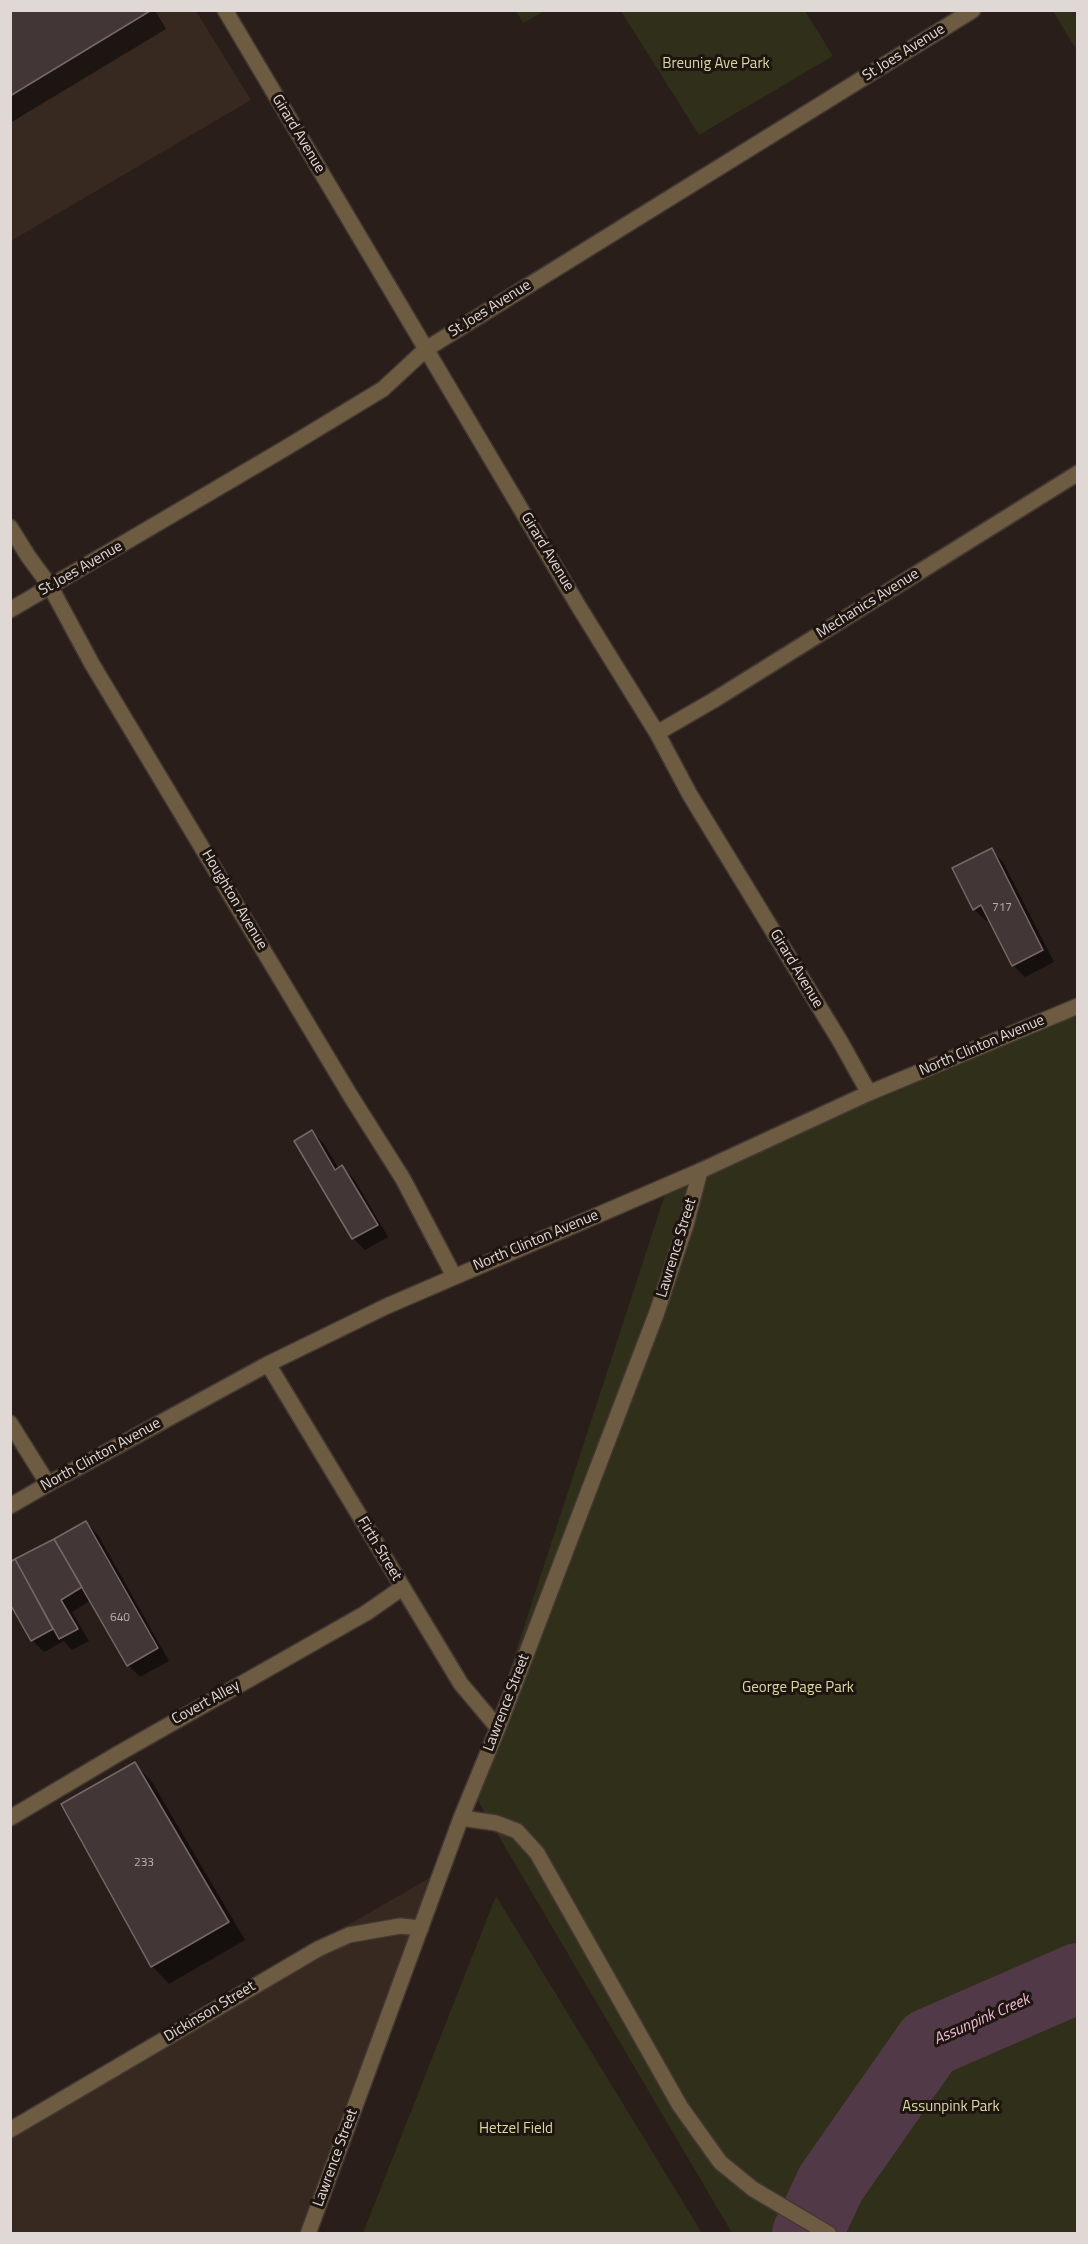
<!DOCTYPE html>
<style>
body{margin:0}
#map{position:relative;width:1088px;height:2244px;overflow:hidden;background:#291e19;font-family:"Titillium Web",sans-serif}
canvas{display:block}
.frame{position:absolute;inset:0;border:12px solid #e0d8d5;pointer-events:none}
</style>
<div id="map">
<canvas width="1088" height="2244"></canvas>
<div class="frame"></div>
</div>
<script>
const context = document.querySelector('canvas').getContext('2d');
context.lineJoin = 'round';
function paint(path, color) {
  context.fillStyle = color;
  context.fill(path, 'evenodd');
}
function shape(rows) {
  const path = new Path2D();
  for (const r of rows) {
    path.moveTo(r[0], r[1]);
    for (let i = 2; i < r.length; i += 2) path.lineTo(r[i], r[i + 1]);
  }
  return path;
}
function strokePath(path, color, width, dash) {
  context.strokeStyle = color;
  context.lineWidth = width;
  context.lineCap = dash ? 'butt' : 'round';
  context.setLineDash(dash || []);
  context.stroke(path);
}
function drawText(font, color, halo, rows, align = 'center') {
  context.font = font + ' "Titillium Web",sans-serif';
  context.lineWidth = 6;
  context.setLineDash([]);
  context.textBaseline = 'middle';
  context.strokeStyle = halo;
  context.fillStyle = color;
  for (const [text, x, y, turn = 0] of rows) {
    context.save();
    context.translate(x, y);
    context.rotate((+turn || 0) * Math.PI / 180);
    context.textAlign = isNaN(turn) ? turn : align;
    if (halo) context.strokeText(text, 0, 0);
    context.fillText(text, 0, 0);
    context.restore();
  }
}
paint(shape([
 [10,11,196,11,251,100,11,241],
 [440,1872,304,2233,11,2233,10,2120]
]), '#372820');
paint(shape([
 [516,11,545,11,523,23],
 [621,11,805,11,833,56,699,135],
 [1053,11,1077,11,1077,51],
 [1077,1004,1077,2233,732,2233,471,1789,670,1179],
 [496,1896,702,2233,363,2233]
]), '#2f2f1a');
paint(shape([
 [10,10,155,10,166,29,10,123],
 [991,850,1003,862,1054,962,1025,977,1013,965,990,919,986,921,974,909],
 [312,1132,324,1144,339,1169,342,1167,354,1179,388,1237,365,1250,353,1238,296,1141],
 [86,1523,98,1535,169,1661,140,1677,128,1665,91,1600,72,1612,89,1641,72,1650,64,1641,44,1652,32,1640,10,1601,10,1564],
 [135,1764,152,1782,245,1940,169,1984,152,1966,63,1805]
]), '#0007');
strokePath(shape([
 [807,2234,831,2183,929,2043,1078,1978]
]), '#523947', 70);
const building = shape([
 [10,10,149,10,150,11,10,96,10,10],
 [992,848,1043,950,1012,966,981,905,973,910,952,868,992,848],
 [312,1130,335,1170,342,1165,378,1225,352,1239,294,1141,312,1130],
 [86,1521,158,1648,127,1666,54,1539,86,1521],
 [54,1539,82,1587,61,1600,78,1629,59,1639,15,1559,54,1539],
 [15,1559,53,1629,31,1641,10,1604,10,1562,15,1559],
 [135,1762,229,1922,151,1967,61,1804,135,1762]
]);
paint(building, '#433636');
strokePath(building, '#776868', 1.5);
const service = shape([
 [10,1818,116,1755,366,1613,402,1588]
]);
const minor = shape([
 [225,10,579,607,657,733,690,795,840,1041,869,1093],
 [10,527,28,556,50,586,92,664,350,1095,403,1179,454,1276],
 [10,610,284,449,383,389,426,349,973,10],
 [657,733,714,700,1078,473],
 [268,1364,461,1684,498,1728],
 [10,1423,48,1484],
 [461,1818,496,1823,517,1831,537,1853,680,2106,720,2162,753,2189,829,2234],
 [10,2130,318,1949,349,1935,400,1926,421,1928],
 [308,2234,461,1818,498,1728,657,1312,686,1225,700,1171]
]);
const tertiary = shape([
 [10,1506,48,1484,268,1364,387,1306,700,1171,869,1093,1078,1006]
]);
strokePath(service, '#433833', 18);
strokePath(minor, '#433833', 18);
strokePath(tertiary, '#433833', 18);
strokePath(service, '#6d5c42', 15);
strokePath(minor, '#6d5c42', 15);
strokePath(tertiary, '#6d5c42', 15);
drawText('12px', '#b9b0ad', null, [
 ["717",1002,908],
 ["640",120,1618],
 ["233",144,1863]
]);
drawText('15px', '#e0d8d5', '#1f1510', [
 ["St Joes Avenue",904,53,-32],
 ["Girard Avenue",298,134,59],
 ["St Joes Avenue",490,309,-32],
 ["Girard Avenue",547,552,59],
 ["St Joes Avenue",81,569,-30],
 ["Mechanics Avenue",868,604,-32],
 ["Houghton Avenue",234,900,59],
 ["Girard Avenue",796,969,59],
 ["North Clinton Avenue",982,1046,-23],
 ["North Clinton Avenue",536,1241,-23],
 ["Lawrence Street",677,1248,-73],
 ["North Clinton Avenue",101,1455,-29],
 ["Firth Street",379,1549,59],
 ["Covert Alley",206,1703,-29],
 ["Lawrence Street",507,1703,-69],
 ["Dickinson Street",210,2012,-31],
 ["Lawrence Street",336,2158,-70]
]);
drawText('15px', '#d7d9a3', '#1f1510', [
 ["Breunig Ave Park",716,64],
 ["George Page Park",798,1688],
 ["Assunpink Park",951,2107],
 ["Hetzel Field",516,2129]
]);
drawText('italic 16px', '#eeb9d6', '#1f1510', [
 ["Assunpink Creek",982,2020,-24]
]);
</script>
